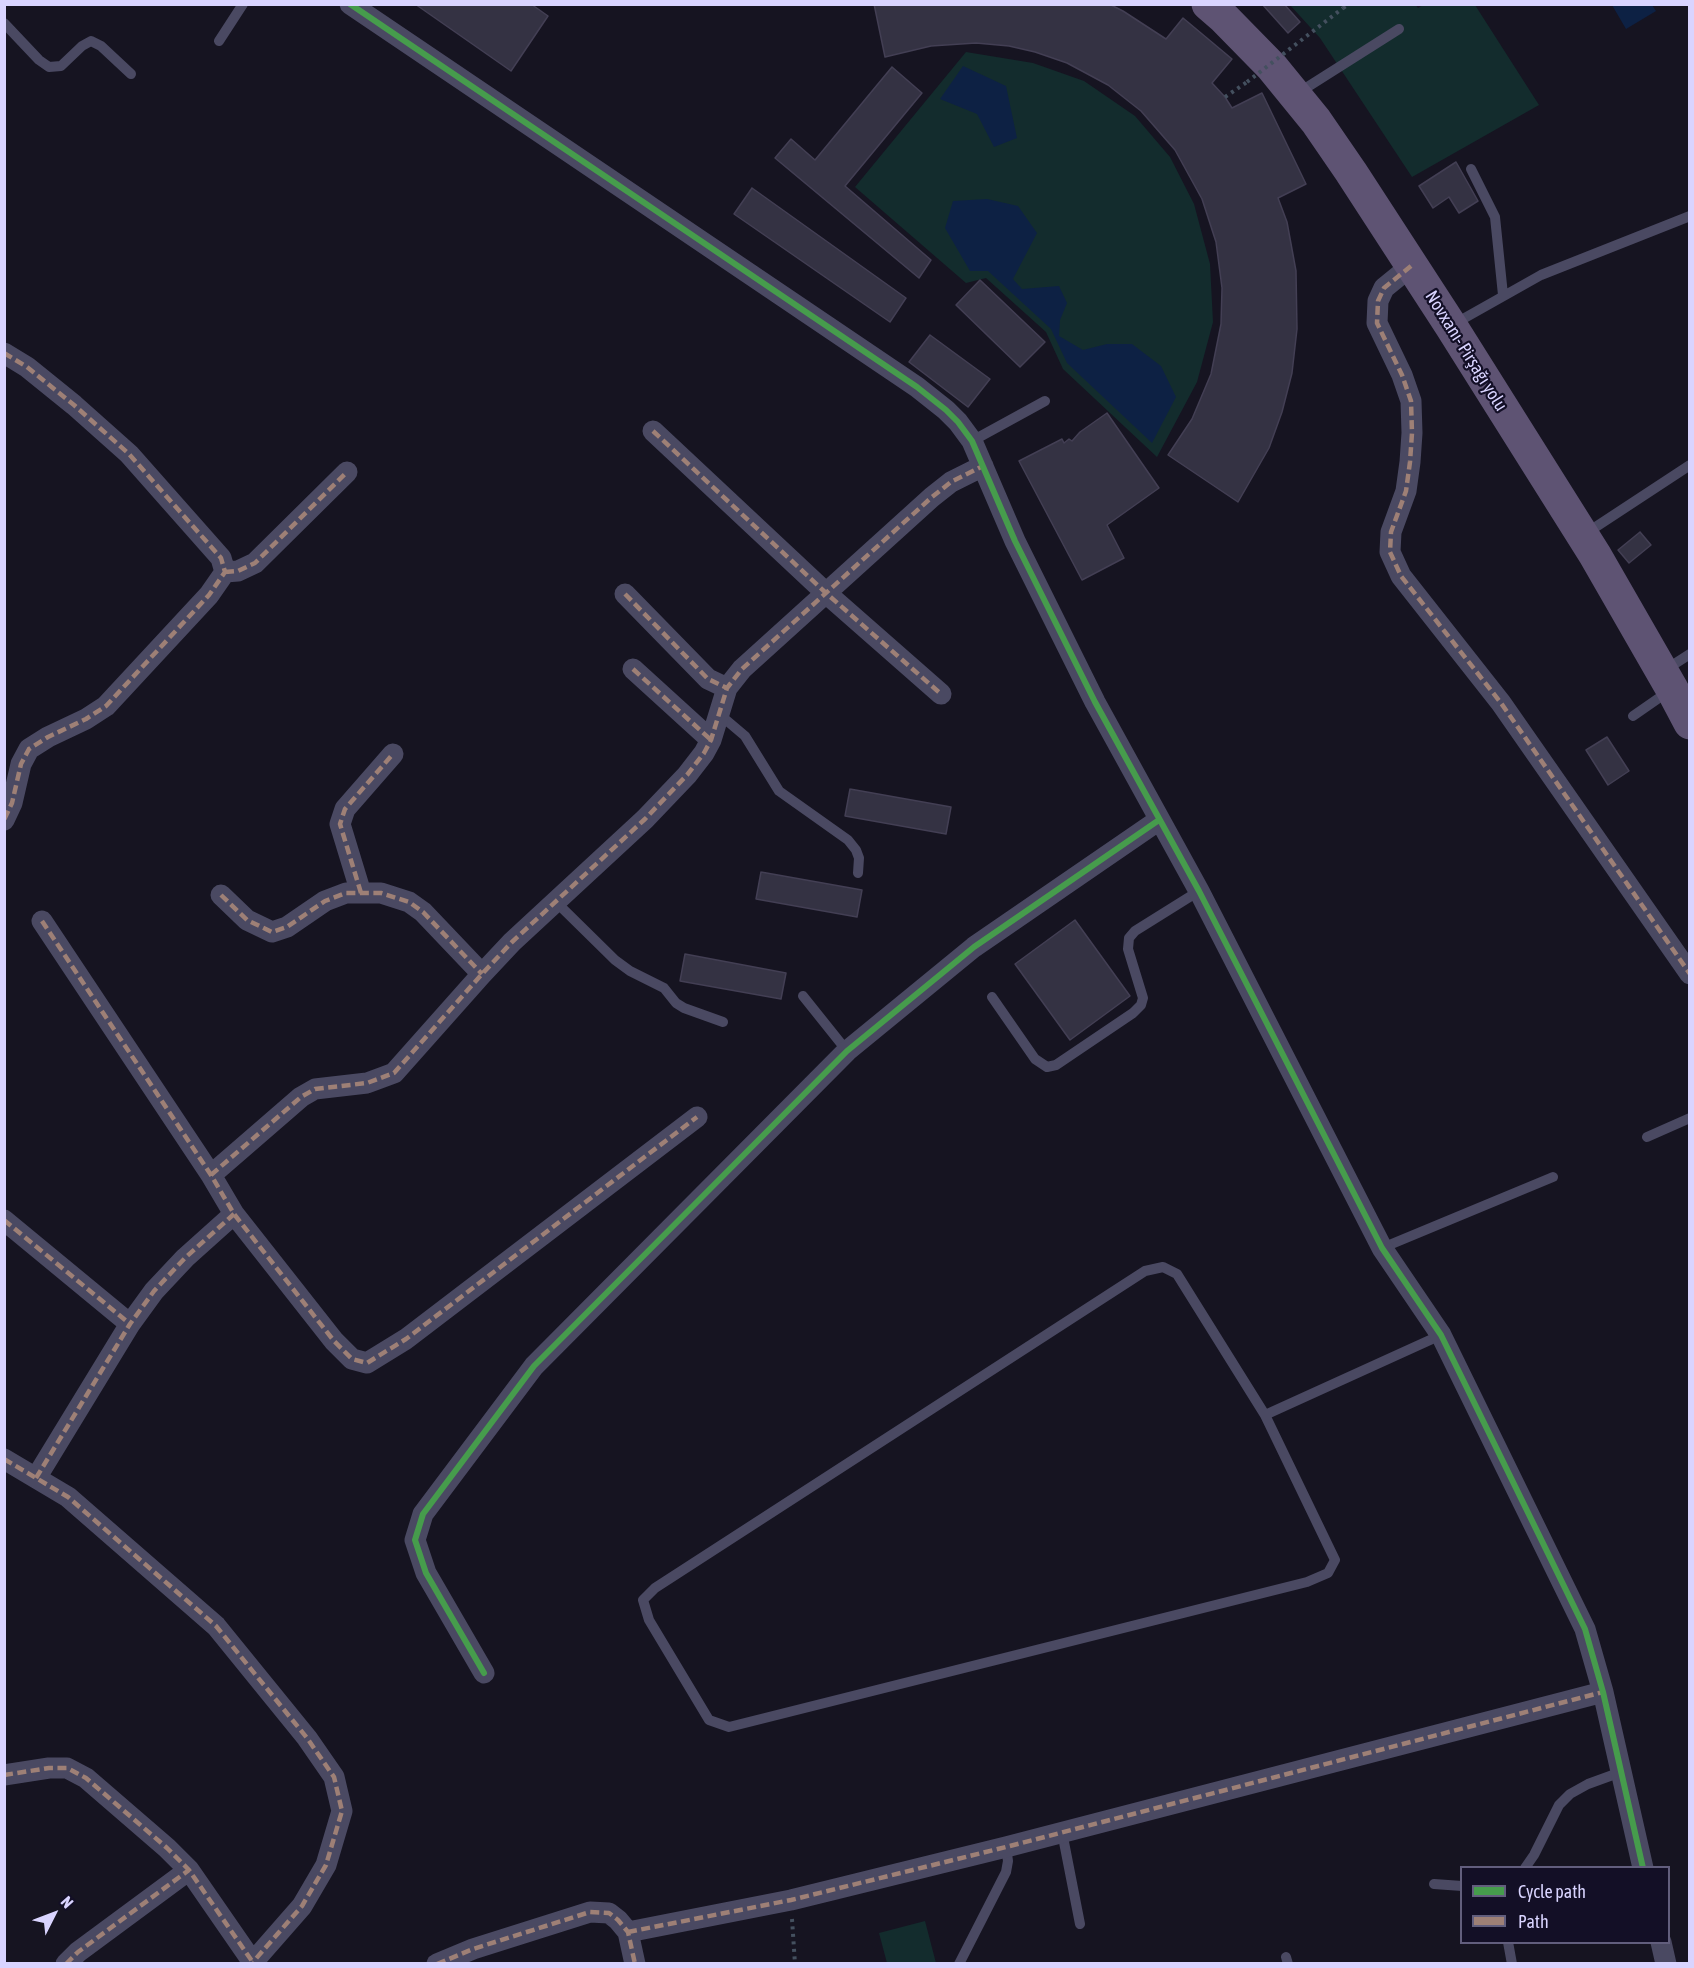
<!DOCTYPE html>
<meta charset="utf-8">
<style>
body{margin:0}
#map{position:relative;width:1694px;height:1968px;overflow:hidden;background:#161421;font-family:"Asap Condensed",sans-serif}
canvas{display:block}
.frame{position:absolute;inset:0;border:6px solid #d9d4ff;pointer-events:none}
.legend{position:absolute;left:1460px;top:1866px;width:210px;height:78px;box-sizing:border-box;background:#130f26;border:2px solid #625e7d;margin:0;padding:8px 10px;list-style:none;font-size:18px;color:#d9d4ff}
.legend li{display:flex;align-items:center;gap:12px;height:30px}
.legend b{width:30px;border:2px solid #625e7d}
.north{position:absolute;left:24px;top:1884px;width:60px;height:60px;-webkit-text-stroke:4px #130f26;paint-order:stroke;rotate:48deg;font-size:16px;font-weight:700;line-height:24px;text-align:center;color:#d9d4ff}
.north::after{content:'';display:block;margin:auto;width:21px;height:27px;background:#d9d4ff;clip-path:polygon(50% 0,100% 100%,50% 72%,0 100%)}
</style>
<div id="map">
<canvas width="1694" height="1968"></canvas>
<div class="frame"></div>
<ul class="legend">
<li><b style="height:8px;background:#469c4c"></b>Cycle path</li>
<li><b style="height:8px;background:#9e8076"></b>Path</li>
</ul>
<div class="north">N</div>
</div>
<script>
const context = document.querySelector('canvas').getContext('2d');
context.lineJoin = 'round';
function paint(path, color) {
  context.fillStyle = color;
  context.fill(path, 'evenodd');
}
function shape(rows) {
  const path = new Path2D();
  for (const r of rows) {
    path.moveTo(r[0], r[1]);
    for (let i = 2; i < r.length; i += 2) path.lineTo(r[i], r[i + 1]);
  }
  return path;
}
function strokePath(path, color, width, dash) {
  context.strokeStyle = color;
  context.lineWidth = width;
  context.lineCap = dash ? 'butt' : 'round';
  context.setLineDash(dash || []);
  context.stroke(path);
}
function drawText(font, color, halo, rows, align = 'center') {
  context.font = font + ' "Asap Condensed",sans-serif';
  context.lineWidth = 4.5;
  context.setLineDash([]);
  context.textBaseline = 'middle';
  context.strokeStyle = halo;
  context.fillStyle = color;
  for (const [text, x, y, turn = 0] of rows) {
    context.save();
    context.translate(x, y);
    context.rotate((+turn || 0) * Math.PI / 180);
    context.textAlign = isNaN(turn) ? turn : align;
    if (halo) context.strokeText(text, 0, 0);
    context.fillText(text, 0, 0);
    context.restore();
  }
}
paint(shape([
 [1415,4,1418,8,1423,5,1475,5,1539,105,1412,177,1320,38,1290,5],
 [966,52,1033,63,1084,81,1135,116,1170,157,1194,204,1210,264,1213,322,1197,382,1157,457,1063,369,1046,332,986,278,966,283,855,187],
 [925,1921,936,1963,887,1963,879,1933]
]), '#132c2d');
paint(shape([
 [1612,5,1652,5,1656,11,1626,29],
 [963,66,1006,86,1017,138,994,147,977,114,940,99],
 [987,199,1018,206,1037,233,1013,279,1022,289,1059,286,1067,303,1060,320,1059,336,1083,350,1107,344,1132,344,1161,366,1176,397,1152,443,1067,363,1051,329,988,271,970,271,945,228,953,201]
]), '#0d2144');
const building = shape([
 [415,4,531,4,548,16,511,71,415,4],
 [874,4,1109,4,1123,11,1166,39,1183,18,1232,59,1212,83,1225,97,1232,108,1262,93,1306,184,1278,198,1287,222,1296,271,1297,329,1292,373,1282,412,1269,448,1238,502,1168,455,1192,419,1211,374,1221,324,1222,288,1216,242,1202,199,1175,150,1141,111,1108,85,1067,63,1035,52,1009,46,976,43,931,46,885,57,874,4],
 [1262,4,1284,4,1300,22,1288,33,1262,4],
 [892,67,922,93,845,186,931,260,919,278,775,158,791,139,815,160,892,67],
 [1456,162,1478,201,1459,213,1449,197,1433,208,1419,186,1456,162],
 [752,188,906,298,890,322,734,214,752,188],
 [980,280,1045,342,1020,367,956,305,980,280],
 [930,335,990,379,968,407,909,362,930,335],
 [1107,413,1159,488,1107,525,1124,558,1082,580,1019,461,1062,439,1064,443,1069,439,1072,441,1080,432,1107,413],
 [1640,532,1651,545,1629,563,1618,550,1640,532],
 [1607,737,1629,771,1608,785,1586,750,1607,737],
 [850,789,951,807,946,834,845,816,850,789],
 [761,872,862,890,857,917,756,899,761,872],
 [1075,920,1130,996,1070,1040,1015,964,1075,920],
 [685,954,786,973,781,999,680,981,685,954]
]);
paint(building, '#343243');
strokePath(building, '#433f54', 1.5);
strokePath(shape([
 [1343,8,1349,4],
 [1225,97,1247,82],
 [792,1919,795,1964]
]), '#44505f', 4, [3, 4.5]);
strokePath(shape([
 [4,23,39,60,49,67,61,66,82,46,91,41,101,46,131,74],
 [219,41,243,4],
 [1298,93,1399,29],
 [1471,169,1495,217,1503,295],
 [1454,324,1541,275,1690,216],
 [972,441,1045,401],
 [1585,534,1690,465],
 [1665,670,1690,654],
 [719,714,745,736,779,791,848,840,856,850,859,858,858,873],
 [1633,716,1669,691],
 [556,902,615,960,630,971,664,988,676,1003,684,1008,723,1022],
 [803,996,847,1051],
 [992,997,1035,1059,1047,1067,1056,1065,1133,1013,1141,1005,1143,998,1128,949,1129,938,1135,931,1199,891],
 [1647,1137,1690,1118],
 [1382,1248,1553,1177],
 [1265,1415,1335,1560,1328,1573,1307,1582,729,1727,709,1720,649,1620,643,1600,655,1588,1145,1271,1163,1267,1177,1274,1265,1415,1441,1335],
 [1062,1832,1080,1924],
 [1525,1868,1534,1855,1559,1805,1570,1794,1588,1784,1621,1772],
 [1434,1884,1462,1886],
 [1508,1942,1512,1964],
 [1286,1957,1288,1964],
 [959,1964,1006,1872,1008,1861,1006,1847]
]), '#4a4962', 10);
strokePath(shape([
 [350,4,917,387,946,410,958,422,972,441,1015,541,1095,702,1199,891,1382,1248,1441,1335,1585,1629,1603,1692,1643,1868],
 [1411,266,1384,288,1378,301,1377,323,1402,375,1411,401,1412,433,1410,462,1406,491,1391,532,1390,552,1401,576,1501,703,1690,974],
 [4,353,27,367,74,405,129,454,221,558,225,572,209,595,106,706,86,719,48,737,29,749,21,764,12,803,4,820],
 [653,431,826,593,941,694],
 [225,572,238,571,255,563,347,472],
 [625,594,708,679,727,688],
 [633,669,711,740],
 [361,893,340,824,345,809,393,754],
 [221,895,247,920,272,932,287,927,325,901,346,893,381,893,409,902,423,912,482,974],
 [42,921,211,1175,234,1214,334,1341,352,1359,367,1363,406,1339,697,1117],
 [211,1175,301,1097,315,1089,367,1083,394,1073,482,974,512,942,645,819,687,775,704,753,711,740,727,688,742,669,932,497,951,482,983,466],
 [4,1220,130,1324],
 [4,1459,68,1497,216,1626,307,1738,334,1777,342,1811,326,1865,302,1906,253,1962],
 [36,1478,130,1324,154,1291,185,1258,234,1214],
 [484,1673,426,1573,415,1540,423,1514,534,1366,847,1051,974,947,1159,820],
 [4,1775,49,1768,67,1768,86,1778,167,1848,189,1870,254,1964],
 [628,1932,791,1900,1006,1847,1603,1692],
 [1661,1942,1666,1964],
 [66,1964,78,1952,189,1870],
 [437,1964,473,1949,590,1912,609,1913,618,1920,628,1932,635,1964]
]), '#4a4962', 21);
strokePath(shape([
 [1208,4,1223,17,1272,67,1316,121,1351,172,1451,326,1595,555,1672,689,1690,723]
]), '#5e5373', 33);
strokePath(shape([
 [1247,82,1343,8]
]), '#44505f', 4, [3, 4.5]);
strokePath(shape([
 [1411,266,1384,288,1378,301,1377,323,1402,375,1411,401,1412,433,1410,462,1406,491,1391,532,1390,552,1401,576,1501,703,1690,974],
 [4,353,27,367,74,405,129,454,221,558,225,572,209,595,106,706,86,719,48,737,29,749,21,764,12,803,4,820],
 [653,431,826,593,941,694],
 [225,572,238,571,255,563,347,472],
 [625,594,708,679,727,688],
 [633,669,711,740],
 [361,893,340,824,345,809,393,754],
 [221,895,247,920,272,932,287,927,325,901,346,893,381,893,409,902,423,912,482,974],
 [42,921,211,1175,234,1214,334,1341,352,1359,367,1363,406,1339,697,1117],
 [211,1175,301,1097,315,1089,367,1083,394,1073,482,974,512,942,645,819,687,775,704,753,711,740,727,688,742,669,932,497,951,482,983,466],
 [4,1220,130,1324],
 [4,1459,68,1497,216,1626,307,1738,334,1777,342,1811,326,1865,302,1906,253,1962],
 [36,1478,130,1324,154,1291,185,1258,234,1214],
 [4,1775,49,1768,67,1768,86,1778,167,1848,189,1870,254,1964],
 [628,1932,791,1900,1006,1847,1603,1692],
 [66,1964,78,1952,189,1870],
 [437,1964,473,1949,590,1912,609,1913,618,1920,628,1932,635,1964]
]), '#9e8076', 4.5, [9, 4.5]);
strokePath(shape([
 [350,4,917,387,946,410,958,422,972,441,1015,541,1095,702,1199,891,1382,1248,1441,1335,1585,1629,1603,1692,1643,1868],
 [484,1673,426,1573,415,1540,423,1514,534,1366,847,1051,974,947,1159,820]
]), '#469c4c', 6);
drawText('18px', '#d9d4ff', '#130f26', [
 ["Novxanı- Pirşağı yolu",1466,351,58]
]);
</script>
